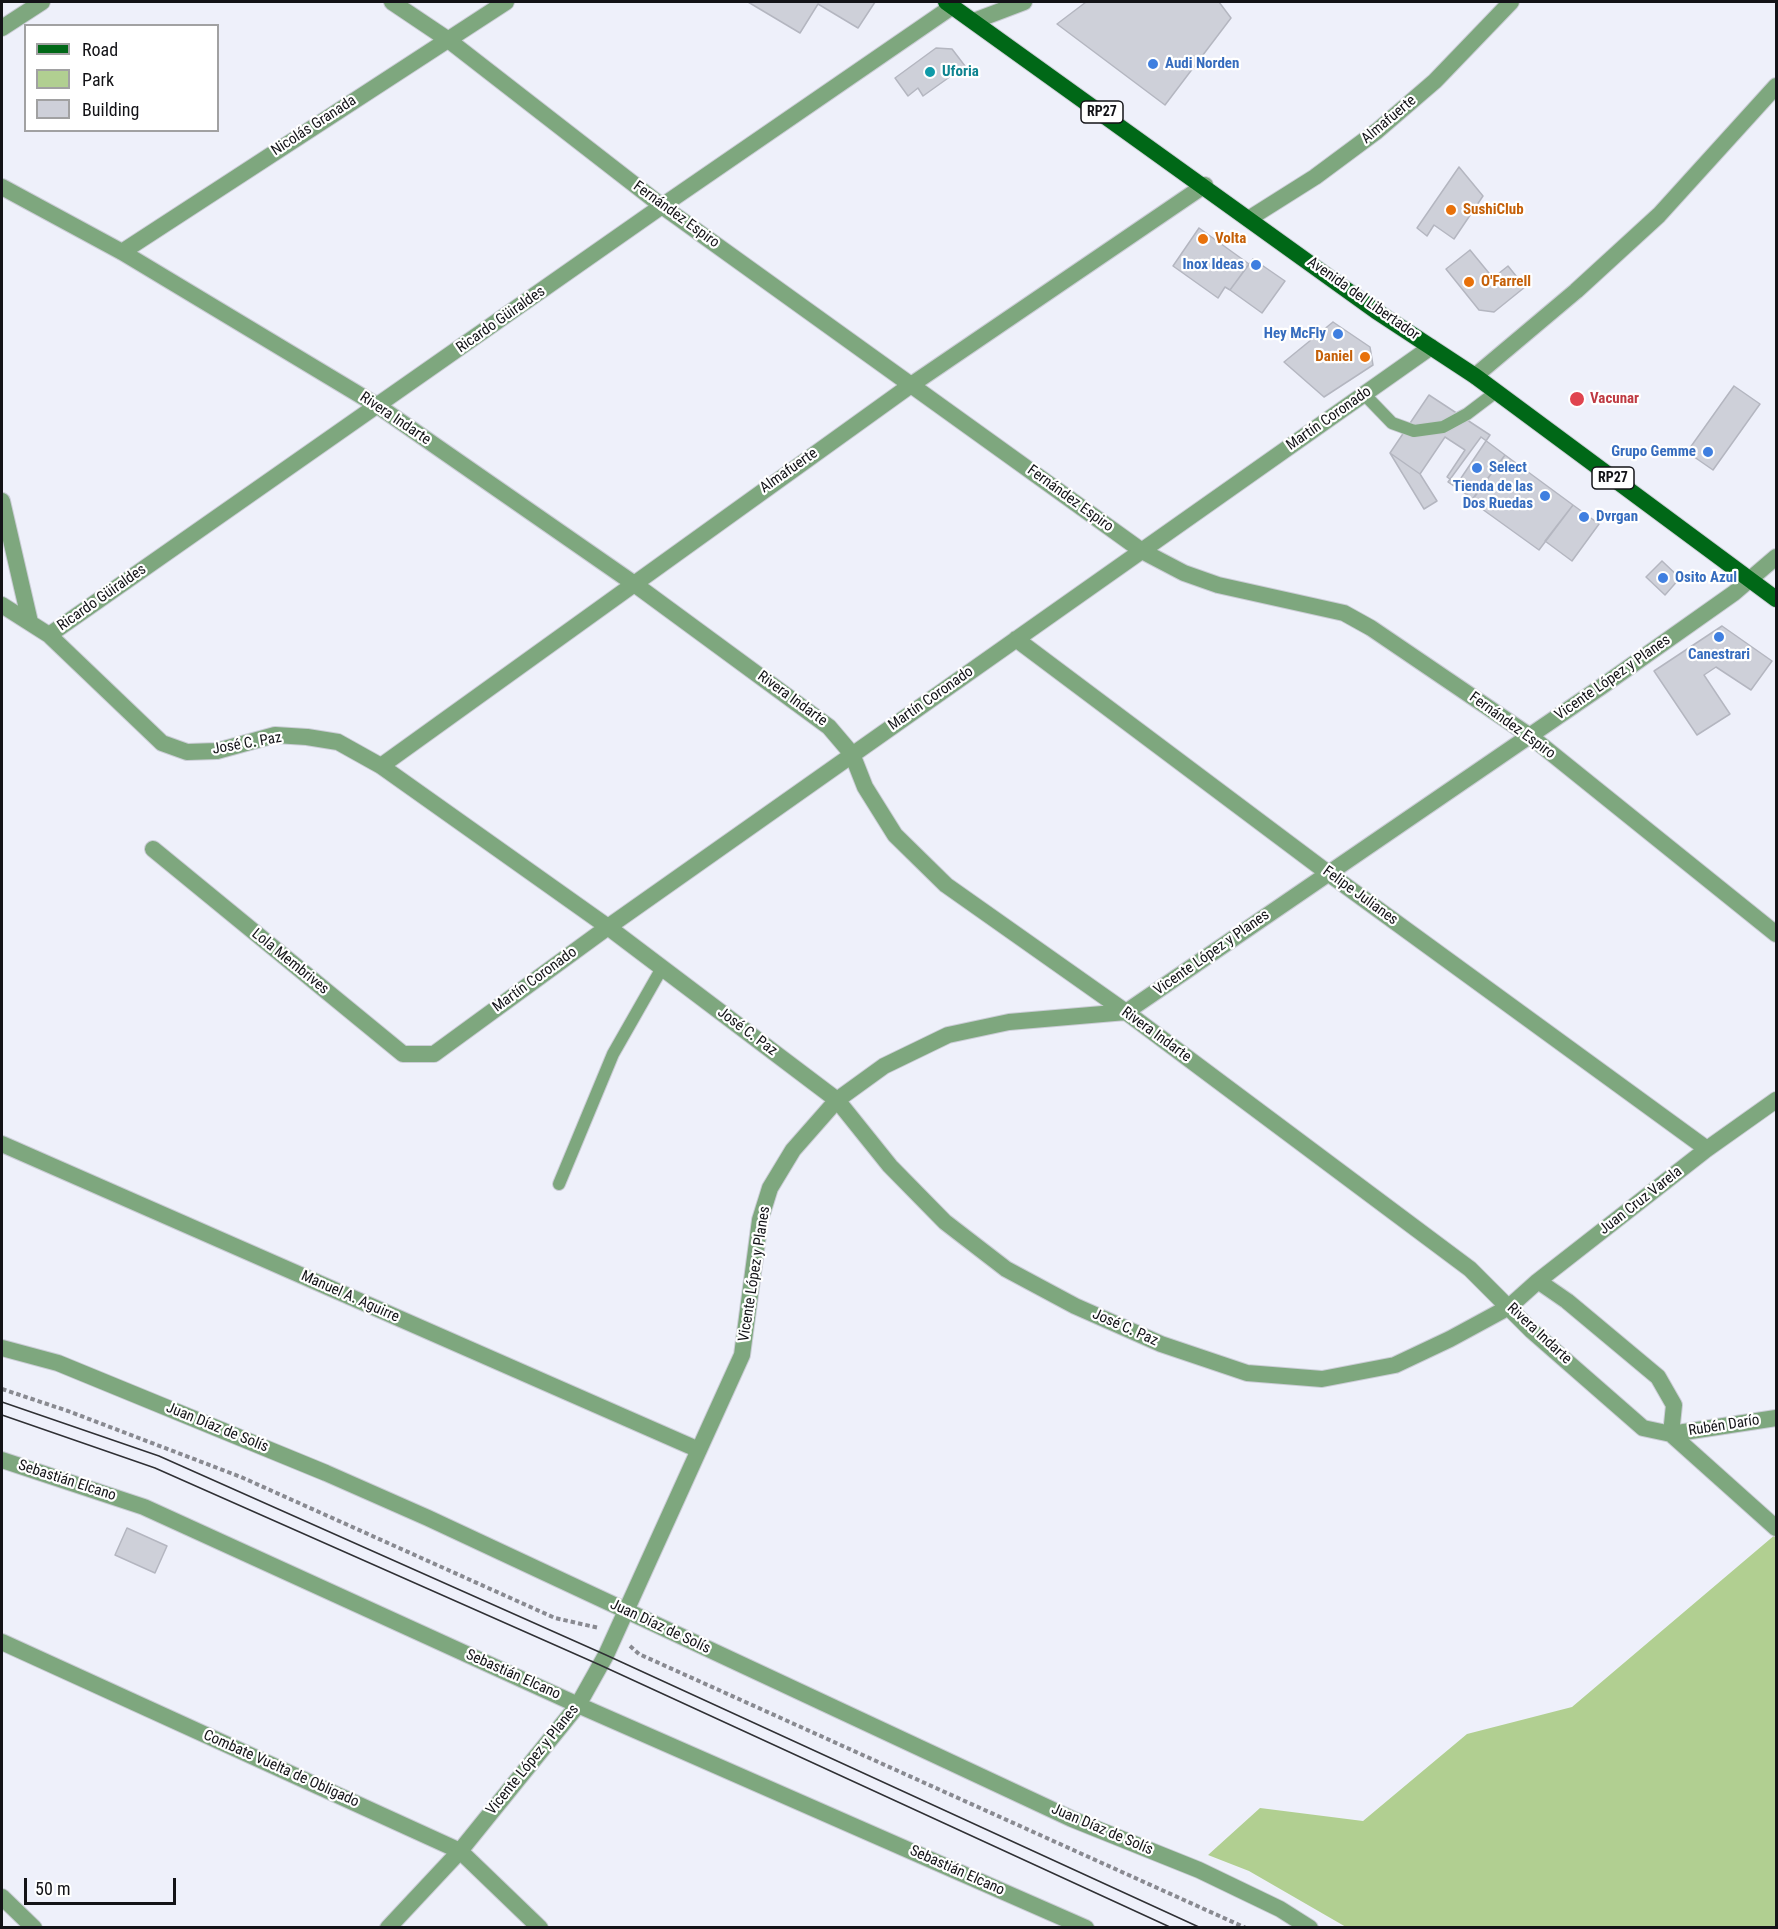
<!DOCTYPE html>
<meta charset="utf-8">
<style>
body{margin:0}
#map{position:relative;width:1778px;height:1929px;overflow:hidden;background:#eef0fa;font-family:"Roboto Condensed",sans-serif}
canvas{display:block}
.frame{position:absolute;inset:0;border:3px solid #131317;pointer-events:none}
.legend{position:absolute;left:24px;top:24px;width:195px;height:108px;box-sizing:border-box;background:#fff;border:2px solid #a1a1a2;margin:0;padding:8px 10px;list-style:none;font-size:18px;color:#131317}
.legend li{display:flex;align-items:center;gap:12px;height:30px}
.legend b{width:30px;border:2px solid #a1a1a2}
.scale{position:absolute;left:24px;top:1878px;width:152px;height:27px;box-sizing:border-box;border:3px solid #131317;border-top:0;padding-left:8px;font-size:18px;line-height:21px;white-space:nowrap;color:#131317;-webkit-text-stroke:4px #fff;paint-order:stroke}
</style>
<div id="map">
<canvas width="1778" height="1929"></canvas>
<div class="frame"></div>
<ul class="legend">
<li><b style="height:8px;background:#006817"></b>Road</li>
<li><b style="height:16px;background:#b1cf91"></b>Park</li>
<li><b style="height:16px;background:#ced0d9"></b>Building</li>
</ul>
<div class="scale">50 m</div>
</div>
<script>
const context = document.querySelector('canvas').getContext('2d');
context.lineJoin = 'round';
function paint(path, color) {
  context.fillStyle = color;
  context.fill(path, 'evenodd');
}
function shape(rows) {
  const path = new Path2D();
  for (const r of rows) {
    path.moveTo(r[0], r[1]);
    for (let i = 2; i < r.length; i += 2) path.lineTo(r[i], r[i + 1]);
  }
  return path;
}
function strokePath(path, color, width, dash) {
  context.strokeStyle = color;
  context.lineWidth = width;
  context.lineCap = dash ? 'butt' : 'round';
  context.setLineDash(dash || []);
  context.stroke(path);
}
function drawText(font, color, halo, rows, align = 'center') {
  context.font = font + ' "Roboto Condensed",sans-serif';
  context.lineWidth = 4.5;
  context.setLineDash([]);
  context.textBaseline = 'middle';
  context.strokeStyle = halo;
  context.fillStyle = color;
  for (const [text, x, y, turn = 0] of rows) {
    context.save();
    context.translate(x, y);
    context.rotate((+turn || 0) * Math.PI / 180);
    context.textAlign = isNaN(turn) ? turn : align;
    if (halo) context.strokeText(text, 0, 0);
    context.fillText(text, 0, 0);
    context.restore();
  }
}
paint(shape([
 [1776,1534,1776,1927,1346,1927,1249,1871,1208,1855,1260,1808,1363,1821,1467,1734,1572,1707]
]), '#b1cf91');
const building = shape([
 [748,2,875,2,858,28,818,4,800,33,748,2],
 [1086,2,1219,2,1231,18,1165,105,1057,24,1086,2],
 [936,48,952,49,965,66,923,96,918,88,908,96,895,78,936,48],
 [1459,167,1483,196,1454,239,1434,225,1427,236,1417,228,1459,167],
 [1199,228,1249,264,1230,290,1225,287,1218,298,1173,266,1199,228],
 [1470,250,1493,278,1508,266,1525,287,1494,312,1479,310,1446,269,1470,250],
 [1253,259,1285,281,1262,313,1230,290,1253,259],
 [1333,322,1370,347,1373,365,1324,397,1284,362,1333,322],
 [1734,386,1760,404,1713,470,1687,452,1734,386],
 [1429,395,1490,435,1457,484,1447,477,1465,450,1445,437,1420,474,1390,453,1429,395],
 [1481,437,1505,455,1473,499,1448,482,1481,437],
 [1390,453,1420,474,1437,501,1424,509,1390,453],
 [1505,455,1573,505,1539,550,1471,501,1505,455],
 [1573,505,1599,524,1572,561,1545,541,1573,505],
 [1662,561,1680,578,1665,595,1646,577,1662,561],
 [1722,626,1772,661,1751,690,1716,667,1704,675,1730,714,1697,735,1654,671,1722,626],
 [127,1528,167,1546,155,1573,115,1555,127,1528]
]);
paint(building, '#ced0d9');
strokePath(building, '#b4b6c0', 1.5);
const service = shape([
 [1364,394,1392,423,1414,431,1443,427,1467,414,1496,392],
 [559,1184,613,1054,662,968]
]);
const minor = shape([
 [392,2,447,39,662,206,1142,551,1184,573,1218,585,1344,613,1371,628,1530,736,1776,934],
 [974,21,1024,2],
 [2,28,42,2],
 [2,187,122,252,378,406,633,583,829,727,852,754,865,787,895,835,946,885,1126,1012,1470,1269,1532,1331,1643,1428,1671,1434,1776,1528],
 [1250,218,1315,177,1377,131,1435,81,1511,2],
 [122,252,506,2],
 [1475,376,1576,291,1659,215,1776,86],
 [2,501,30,622],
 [2,605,49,635,162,743,187,752,217,751,275,735,307,737,338,742,381,766,608,927,837,1100,890,1166,945,1222,1006,1269,1075,1306,1161,1344,1247,1373,1322,1379,1395,1365,1450,1339,1509,1307,1538,1281,1707,1149,1776,1100],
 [49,635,662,206,953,6],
 [1016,639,1328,873,1707,1149],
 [381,766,911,385,1205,185],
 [153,849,403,1054,434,1054,608,927,1431,347],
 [2,1144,699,1450],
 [1538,1281,1567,1301,1658,1377,1674,1405,1671,1434],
 [2,1348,58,1363,326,1473,428,1518,1072,1819,1199,1870,1280,1909,1310,1928],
 [1671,1434,1776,1418],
 [2,1460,144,1507,578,1705,1086,1928],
 [2,1642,460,1851,540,1928],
 [2,1897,34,1928],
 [388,1928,460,1851,578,1705,606,1655,742,1355,760,1220,770,1188,793,1150,837,1100,884,1066,948,1035,1009,1022,1126,1012,1601,687,1734,593,1776,557]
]);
const primary = shape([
 [946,2,1376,311,1475,376,1776,599]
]);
strokePath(service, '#cbcdd6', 14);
strokePath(minor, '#cbcdd6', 18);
strokePath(primary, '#cbcdd6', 18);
strokePath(shape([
 [2,1389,68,1411,241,1477,555,1618,599,1628],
 [630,1646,639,1654,1246,1928]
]), '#898a91', 4, [4.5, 3]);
strokePath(service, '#7ea77e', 12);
strokePath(minor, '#7ea77e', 16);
strokePath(primary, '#006817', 16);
strokePath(shape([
 [2,1402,159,1456,606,1655,1201,1928],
 [2,1415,155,1468,600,1665,1172,1928]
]), '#2f3034', 1.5);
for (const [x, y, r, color] of [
 [1153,64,6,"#3f7fe0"],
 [930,72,6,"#0f9aa8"],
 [1451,210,6,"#e8710a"],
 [1203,239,6,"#e8710a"],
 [1256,265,6,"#3f7fe0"],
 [1469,282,6,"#e8710a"],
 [1338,334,6,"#3f7fe0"],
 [1365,357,6,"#e8710a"],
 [1577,399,8,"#e0444e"],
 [1708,452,6,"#3f7fe0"],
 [1477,468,6,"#3f7fe0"],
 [1545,496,6,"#3f7fe0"],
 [1584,517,6,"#3f7fe0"],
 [1663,578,6,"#3f7fe0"],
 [1719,637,6,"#3f7fe0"]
]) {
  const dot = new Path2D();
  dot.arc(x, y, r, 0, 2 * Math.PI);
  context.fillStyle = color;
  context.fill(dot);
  strokePath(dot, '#fff', 2);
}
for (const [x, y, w] of [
 [1102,112,42],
 [1613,478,42]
]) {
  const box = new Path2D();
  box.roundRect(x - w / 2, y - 11, w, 22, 4.5);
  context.fillStyle = '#fff';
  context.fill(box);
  strokePath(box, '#131317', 1.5);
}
drawText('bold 14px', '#131317', null, [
 ["RP27",1102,112],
 ["RP27",1613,478]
]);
drawText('bold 15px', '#366cbe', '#fff', [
 ["Audi Norden",1165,64],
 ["Inox Ideas",1244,265,"right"],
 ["Hey McFly",1326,334,"right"],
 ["Grupo Gemme",1696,452,"right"],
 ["Select",1489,468],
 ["Tienda de las",1533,487,"right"],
 ["Dos Ruedas",1533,504,"right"],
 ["Dvrgan",1596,517],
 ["Osito Azul",1675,578],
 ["Canestrari",1719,655,"center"]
], 'left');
drawText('bold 15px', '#0d838f', '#fff', [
 ["Uforia",942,72]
], 'left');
drawText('15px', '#131317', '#fff', [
 ["Almafuerte",1389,120,-40],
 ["Nicolás Granada",314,126,-33],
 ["Fernández Espiro",676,215,36],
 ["Avenida del Libertador",1363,299,35],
 ["Ricardo Güiraldes",501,320,-35],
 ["Rivera Indarte",395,419,34],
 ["Martín Coronado",1329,419,-35],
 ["Almafuerte",789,471,-35],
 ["Fernández Espiro",1070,499,36],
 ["Ricardo Güiraldes",102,598,-35],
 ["Vicente López y Planes",1613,678,-35],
 ["Rivera Indarte",792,699,36],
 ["Martín Coronado",931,699,-35],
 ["Fernández Espiro",1512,726,36],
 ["José C. Paz",247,744,-10],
 ["Felipe Julianes",1360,896,36],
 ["Vicente López y Planes",1212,953,-35],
 ["Lola Membrives",290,962,39],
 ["Martín Coronado",535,980,-36],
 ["José C. Paz",747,1032,37],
 ["Rivera Indarte",1156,1035,36],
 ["Juan Cruz Varela",1641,1201,-38],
 ["Vicente López y Planes",755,1274,-81],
 ["Manuel A. Aguirre",350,1297,24],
 ["José C. Paz",1125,1328,24],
 ["Rivera Indarte",1539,1334,43],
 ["Rubén Darío",1724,1426,-9],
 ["Juan Díaz de Solís",217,1428,22],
 ["Sebastián Elcano",67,1481,18],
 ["Juan Díaz de Solís",660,1627,25],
 ["Sebastián Elcano",513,1675,24],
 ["Vicente López y Planes",533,1760,-51],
 ["Combate Vuelta de Obligado",281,1769,24],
 ["Juan Díaz de Solís",1102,1830,23],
 ["Sebastián Elcano",957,1871,24]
]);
drawText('bold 15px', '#c56008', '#fff', [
 ["SushiClub",1463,210],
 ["Volta",1215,239],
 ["O'Farrell",1481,282],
 ["Daniel",1353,357,"right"]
], 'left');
drawText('bold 15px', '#be3a42', '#fff', [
 ["Vacunar",1590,399]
], 'left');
</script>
